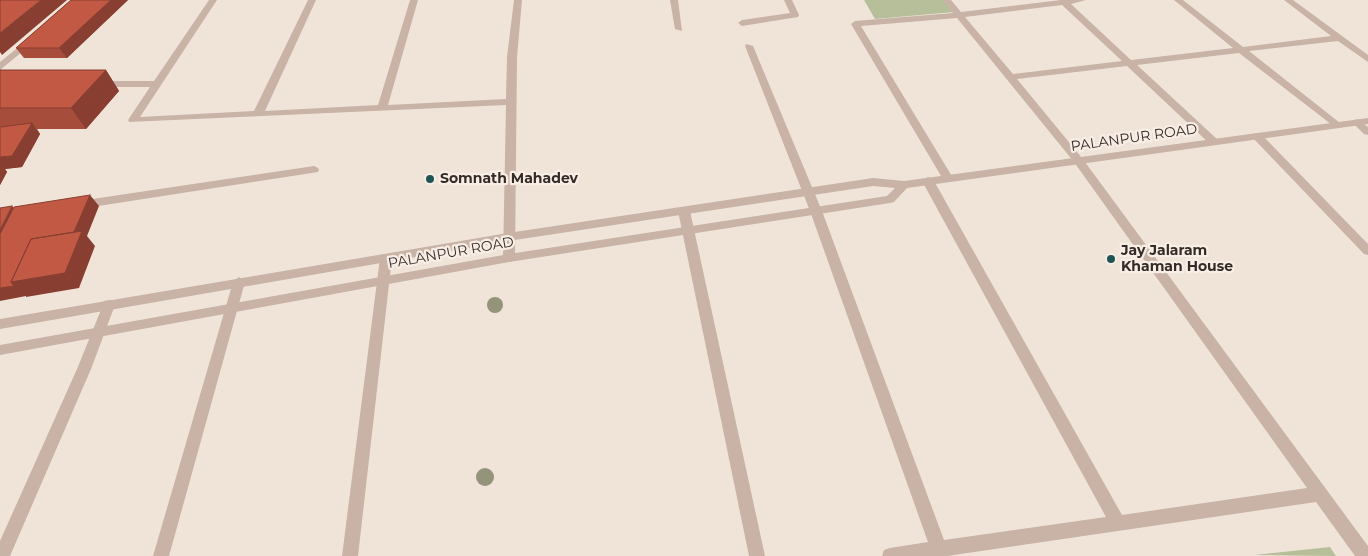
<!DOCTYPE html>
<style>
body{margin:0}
canvas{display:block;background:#f0e4d9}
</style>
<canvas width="1368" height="556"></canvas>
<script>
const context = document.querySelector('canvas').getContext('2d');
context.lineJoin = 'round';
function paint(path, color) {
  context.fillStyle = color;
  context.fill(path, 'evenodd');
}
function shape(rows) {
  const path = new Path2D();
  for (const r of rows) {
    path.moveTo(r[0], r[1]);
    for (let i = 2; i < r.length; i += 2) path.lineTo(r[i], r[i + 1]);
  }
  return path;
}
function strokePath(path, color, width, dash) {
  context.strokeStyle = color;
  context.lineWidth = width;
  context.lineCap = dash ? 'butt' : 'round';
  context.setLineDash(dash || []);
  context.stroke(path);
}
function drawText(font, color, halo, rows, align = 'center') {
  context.font = font + ' Montserrat,sans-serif';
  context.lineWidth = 4.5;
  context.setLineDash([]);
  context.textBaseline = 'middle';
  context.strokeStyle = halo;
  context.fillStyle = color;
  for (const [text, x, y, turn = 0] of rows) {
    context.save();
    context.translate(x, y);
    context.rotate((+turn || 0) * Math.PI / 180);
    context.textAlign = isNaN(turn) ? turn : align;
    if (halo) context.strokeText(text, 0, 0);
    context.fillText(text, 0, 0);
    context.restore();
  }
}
paint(shape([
 [864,0,943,0,954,12,875,19],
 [1330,547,1336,556,1254,555]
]), '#b6bf9a');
paint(shape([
 [209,0,217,0,140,117,254,111,308,0,316,0,265,111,378,105,410,0,418,0,388,105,506,99,507,57,514,0,522,0,517,57,515,258,513,261,509,262,503,258,506,105,129,122,128,120,150,87,99,87,94,84,99,81,154,81,209,0],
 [670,0,678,0,682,31,675,29,670,0],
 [784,0,792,0,799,15,798,17,742,26,738,23,742,20,790,13,784,0],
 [943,0,951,0,961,12,1061,0,1086,0,1071,4,1131,60,1233,48,1174,0,1183,0,1243,47,1331,36,1284,0,1293,0,1368,55,1368,62,1338,41,1249,51,1340,123,1341,125,1336,128,1239,53,1137,65,1218,140,1219,142,1214,145,1210,144,1127,66,1017,79,1082,158,1368,546,1368,556,1355,556,1316,502,947,556,882,556,884,550,890,548,928,542,810,211,745,46,746,44,753,46,822,211,944,540,1106,517,922,181,928,177,934,181,1122,515,1307,488,1074,162,957,18,861,26,953,178,948,182,944,181,851,24,855,21,953,13,943,0],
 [1062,5,1122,61,1013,74,965,17,1062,5],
 [30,38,33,39,33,43,0,70,0,62,30,38],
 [1357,119,1368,127,1368,135,1364,134,1352,122,1357,119],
 [1257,133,1261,134,1368,244,1368,255,1364,254,1253,138,1253,134,1257,133],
 [314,166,318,168,319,170,318,172,79,209,73,205,79,201,314,166],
 [684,207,690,211,765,556,749,556,678,211,684,207],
 [386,254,392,258,358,556,342,556,380,258,386,254],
 [239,277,245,282,169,556,153,556,233,282,239,277],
 [109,300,114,301,115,305,91,369,10,556,0,556,0,541,77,369,103,305,104,301,109,300]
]), '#c8b3a6');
paint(shape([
 [1368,118,1368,124,907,188,894,202,890,203,509,262,0,355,0,345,509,254,887,196,895,188,873,186,508,241,0,329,0,319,508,233,873,178,904,181,1368,118]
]), '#c8b3a6');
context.fillStyle = '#939479';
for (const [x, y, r] of [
 [495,305,8],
 [485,477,9]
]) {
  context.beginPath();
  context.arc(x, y, r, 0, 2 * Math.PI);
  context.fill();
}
paint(shape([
 [71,0,128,0,67,58,24,58,16,48],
 [0,70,106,70,119,91,86,129,37,129,40,134,22,167,5,169,7,172,0,185]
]), '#a74d3b');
paint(shape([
 [41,0,67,0,2,55,0,52,0,33],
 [111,0,128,0,67,58,59,48],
 [106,70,119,91,86,129,71,108],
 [32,123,40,134,22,167,5,169,7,172,0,185,0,157],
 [90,195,99,206,87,236,95,246,79,288,26,297,26,296,0,301,0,288,11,282],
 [12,206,22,217,0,260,0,230]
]), '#883e30');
const building = shape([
 [0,0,41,0,0,33,0,0],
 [71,0,111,0,59,48,16,48,71,0],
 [0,70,106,70,71,108,0,108,0,70],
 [32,123,12,156,0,157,0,127,32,123],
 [90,195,74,232,31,239,11,282,14,286,0,288,0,234,14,207,90,195],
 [12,206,0,230,0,208,12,206],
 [82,231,65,273,11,282,31,239,82,231]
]);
paint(building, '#c25945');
strokePath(building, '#883e30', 1);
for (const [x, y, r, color] of [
 [430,179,5,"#1e5453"],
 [1111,259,5,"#1e5453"]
]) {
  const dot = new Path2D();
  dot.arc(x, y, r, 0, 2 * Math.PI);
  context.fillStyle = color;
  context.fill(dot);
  strokePath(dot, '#f8eee5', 2);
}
drawText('14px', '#342a27', '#f8eee5', [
 ["PALANPUR ROAD",1134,138,-8],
 ["PALANPUR ROAD",451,253,-10]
]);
drawText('bold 14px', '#342a27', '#f8eee5', [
 ["Somnath Mahadev",440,179],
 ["Jay Jalaram",1121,251],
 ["Khaman House",1121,267]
], 'left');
</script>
